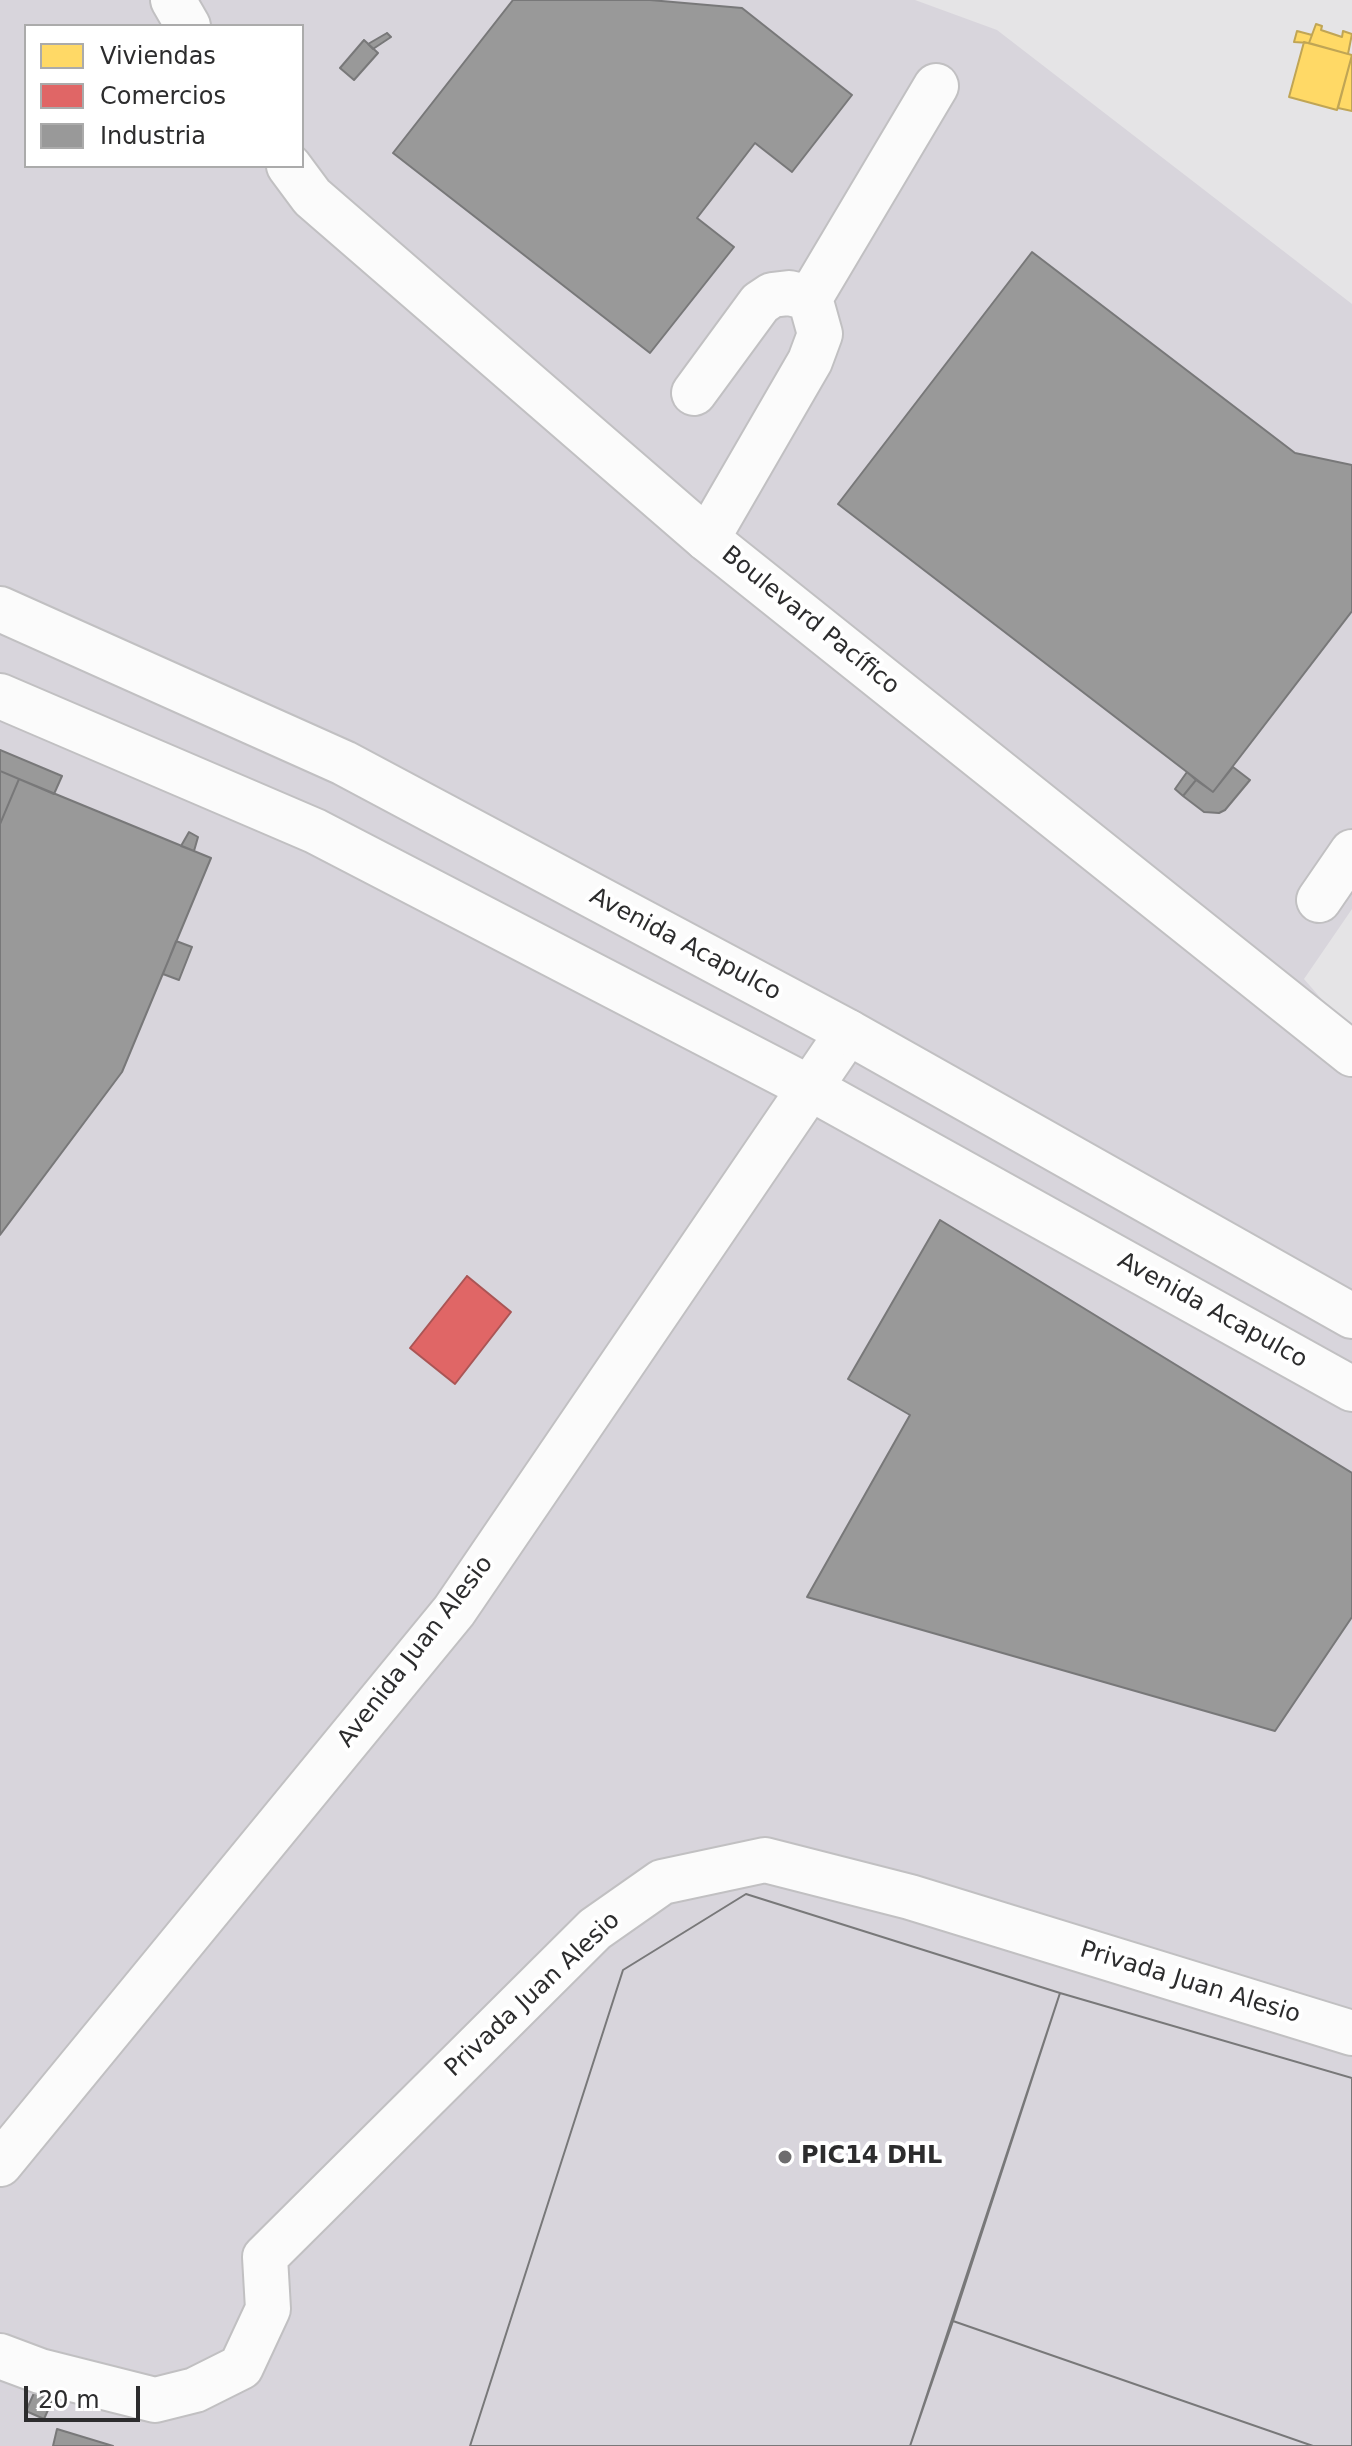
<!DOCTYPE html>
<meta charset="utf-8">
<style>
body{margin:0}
#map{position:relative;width:1352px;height:2446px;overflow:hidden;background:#e5e4e6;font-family:"DejaVu Sans",sans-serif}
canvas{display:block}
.legend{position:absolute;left:24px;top:24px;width:280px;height:144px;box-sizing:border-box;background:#fff;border:2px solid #ababab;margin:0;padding:10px 14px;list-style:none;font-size:24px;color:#2c2c2d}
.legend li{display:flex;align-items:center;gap:16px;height:40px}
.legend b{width:40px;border:2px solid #ababab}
.scale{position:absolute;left:24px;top:2386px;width:116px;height:36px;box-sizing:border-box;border:4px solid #2c2c2d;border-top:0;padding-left:10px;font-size:24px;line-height:28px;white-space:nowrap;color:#2c2c2d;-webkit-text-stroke:6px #fff;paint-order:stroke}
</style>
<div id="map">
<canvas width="1352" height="2446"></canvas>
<ul class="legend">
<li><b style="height:22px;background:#ffd966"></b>Viviendas</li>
<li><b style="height:22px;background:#e06666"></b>Comercios</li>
<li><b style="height:22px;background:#999"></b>Industria</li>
</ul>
<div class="scale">20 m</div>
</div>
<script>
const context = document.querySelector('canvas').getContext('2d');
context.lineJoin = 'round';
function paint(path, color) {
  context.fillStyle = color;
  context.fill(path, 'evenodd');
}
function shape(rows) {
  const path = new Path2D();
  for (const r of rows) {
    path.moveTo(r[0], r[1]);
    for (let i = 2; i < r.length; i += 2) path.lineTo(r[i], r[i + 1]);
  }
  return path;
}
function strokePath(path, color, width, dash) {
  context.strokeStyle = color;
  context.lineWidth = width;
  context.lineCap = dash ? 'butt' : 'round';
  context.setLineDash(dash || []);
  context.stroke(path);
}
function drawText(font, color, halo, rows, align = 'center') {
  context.font = font + ' "DejaVu Sans",sans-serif';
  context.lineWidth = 8;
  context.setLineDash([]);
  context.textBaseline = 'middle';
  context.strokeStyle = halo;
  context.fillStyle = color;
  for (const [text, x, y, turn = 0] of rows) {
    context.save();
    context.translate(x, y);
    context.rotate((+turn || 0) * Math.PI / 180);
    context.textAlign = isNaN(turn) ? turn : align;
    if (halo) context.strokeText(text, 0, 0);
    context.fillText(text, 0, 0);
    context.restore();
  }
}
paint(shape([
 [0,0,915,0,997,30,1352,304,1352,909,1304,979,1352,1034,1352,2446,0,2446],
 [26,26,302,26,302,166,26,166]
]), '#d8d5dc');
const homes = shape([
 [1316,24,1322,26,1321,30,1342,37,1343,31,1352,34,1348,54,1309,43,1316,24],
 [1297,31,1312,35,1309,43,1294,42,1297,31],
 [1304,42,1352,55,1337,110,1289,97,1304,42],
 [1352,55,1352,111,1338,108,1352,55]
]);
paint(homes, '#ffd966');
strokePath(homes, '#c0a555', 2);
const shops = shape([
 [467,1276,511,1312,455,1384,410,1348,467,1276]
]);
paint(shops, '#e06666');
strokePath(shops, '#a55', 2);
const industry = shape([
 [513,0,650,0,742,8,852,95,792,172,755,143,697,218,734,247,650,353,393,153,513,0],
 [387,33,391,37,373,49,368,44,387,33],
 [364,40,378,53,354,80,340,68,364,40],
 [1032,252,1295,453,1352,465,1352,611,1213,792,838,504,1032,252],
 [0,750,62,776,54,794,0,771,0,750],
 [1233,767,1250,780,1225,810,1219,813,1204,812,1183,796,1196,780,1213,792,1233,767],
 [0,771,19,779,0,824,0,771],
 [1187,772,1196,780,1183,796,1175,789,1187,772],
 [19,779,211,858,122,1072,0,1235,0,824,19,779],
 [189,832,198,837,194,851,181,846,189,832],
 [176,941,192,947,179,980,163,974,176,941],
 [940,1220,1352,1473,1352,1617,1275,1731,807,1597,910,1415,848,1379,940,1220],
 [746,1894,1060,1993,1352,2078,1352,2446,470,2446,623,1970,746,1894],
 [746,1894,1060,1993,910,2446,470,2446,623,1970,746,1894],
 [1060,1993,1352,2078,1352,2446,1313,2446,953,2321,1060,1993],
 [953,2321,1313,2446,910,2446,953,2321],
 [34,2393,52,2401,44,2419,26,2411,34,2393],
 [57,2429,113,2446,53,2446,57,2429]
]);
paint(industry, '#999');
strokePath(industry, '#787879', 2);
const minor = shape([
 [694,393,760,303,772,295,789,293,810,298],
 [707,539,810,361,820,334,810,298,936,86],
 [1319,900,1352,852],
 [0,2164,454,1611,848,1032],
 [0,2356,40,2371,155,2400,195,2390,241,2367,268,2309,265,2257,595,1929,662,1882,765,1860,910,1897,1352,2033]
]);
const major = shape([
 [173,0,188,26],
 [289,166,312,197,707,539,1352,1054],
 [0,609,344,763,848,1032,1352,1316],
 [0,696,315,831,810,1088,1352,1389]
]);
strokePath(minor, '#c1c0c2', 48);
strokePath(major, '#c1c0c2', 48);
strokePath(minor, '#fbfbfb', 44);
strokePath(major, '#fbfbfb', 44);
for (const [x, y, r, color] of [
 [785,2157,8,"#6d6c6e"]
]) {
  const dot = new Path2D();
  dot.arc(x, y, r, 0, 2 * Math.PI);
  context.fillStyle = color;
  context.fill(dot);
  strokePath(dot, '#fff', 3);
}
drawText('24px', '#2c2c2d', '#fff', [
 ["Boulevard Pacífico",810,621,39],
 ["Avenida Acapulco",685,945,28],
 ["Avenida Acapulco",1212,1311,29],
 ["Avenida Juan Alesio",416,1652,-52],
 ["Privada Juan Alesio",1190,1983,17],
 ["Privada Juan Alesio",533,1995,-43]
]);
drawText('bold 24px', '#2c2c2d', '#fff', [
 ["PIC14 DHL",801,2157]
], 'left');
</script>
